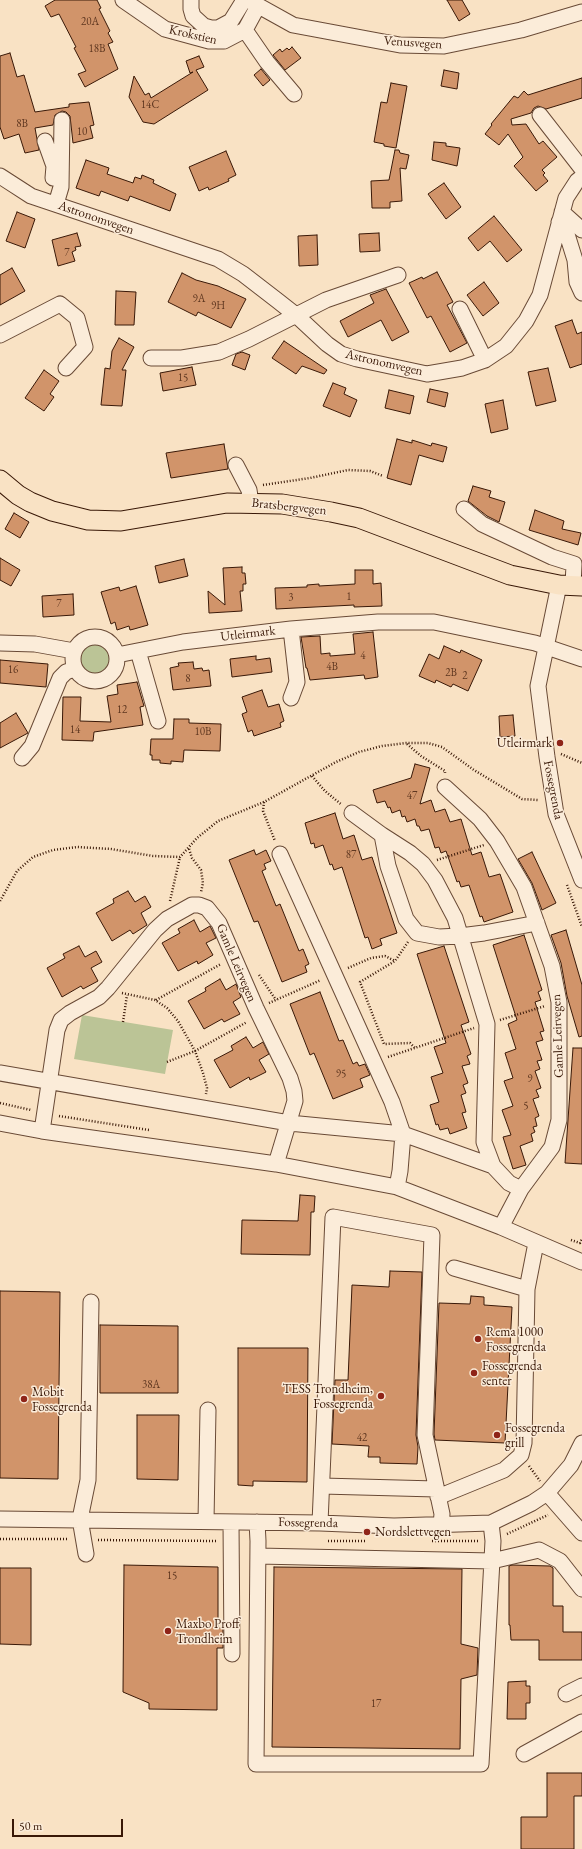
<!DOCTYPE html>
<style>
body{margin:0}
#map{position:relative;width:582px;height:1849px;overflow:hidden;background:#f9e2c4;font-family:"EB Garamond",serif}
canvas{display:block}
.scale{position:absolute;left:12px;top:1819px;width:111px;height:18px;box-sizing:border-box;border:2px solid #391807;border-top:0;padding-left:5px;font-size:12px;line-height:14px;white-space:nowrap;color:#391807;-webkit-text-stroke:3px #fbecd9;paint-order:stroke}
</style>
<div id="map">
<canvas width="582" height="1849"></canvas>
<div class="scale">50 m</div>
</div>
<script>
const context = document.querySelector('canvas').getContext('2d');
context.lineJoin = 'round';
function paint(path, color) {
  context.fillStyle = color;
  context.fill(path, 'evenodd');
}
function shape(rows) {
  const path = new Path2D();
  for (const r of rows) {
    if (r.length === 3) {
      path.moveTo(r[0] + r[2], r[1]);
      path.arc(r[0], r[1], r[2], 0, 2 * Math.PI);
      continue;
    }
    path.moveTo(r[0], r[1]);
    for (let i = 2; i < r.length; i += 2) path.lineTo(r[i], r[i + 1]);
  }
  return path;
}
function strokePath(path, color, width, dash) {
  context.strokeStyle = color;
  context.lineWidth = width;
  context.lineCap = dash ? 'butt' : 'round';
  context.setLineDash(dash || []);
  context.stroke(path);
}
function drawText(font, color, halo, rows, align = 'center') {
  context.font = font + ' "EB Garamond",serif';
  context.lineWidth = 3;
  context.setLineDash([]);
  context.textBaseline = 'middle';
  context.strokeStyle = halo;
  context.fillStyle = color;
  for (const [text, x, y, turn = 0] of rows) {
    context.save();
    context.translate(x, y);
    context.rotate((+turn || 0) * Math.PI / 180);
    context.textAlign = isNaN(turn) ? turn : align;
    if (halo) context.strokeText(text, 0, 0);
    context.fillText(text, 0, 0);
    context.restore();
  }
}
paint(shape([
 [95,660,17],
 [82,1015,173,1030,165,1074,74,1059]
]), '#bbc496');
const building = shape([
 [55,0,97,0,101,8,99,9,110,31,108,33,113,42,108,44,118,69,85,87,78,74,86,71,74,48,76,47,59,14,51,17,45,6,55,0],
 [447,0,462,0,470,14,459,21,447,0],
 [292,47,301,58,285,70,273,55,280,49,282,52,287,48,289,50,292,47],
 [10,53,17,77,24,75,35,112,69,107,69,104,89,102,94,125,90,126,93,138,73,143,70,116,66,112,62,111,55,115,53,125,35,128,39,150,25,153,19,134,4,139,0,127,0,56,10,53],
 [199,56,204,67,196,70,208,90,154,124,143,122,129,97,134,76,145,95,149,93,151,98,193,72,190,73,186,61,199,56],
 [261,69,270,80,263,86,254,75,261,69],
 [444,70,459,73,457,89,441,86,444,70],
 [582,78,582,98,546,109,538,106,534,108,531,113,511,119,512,125,526,124,539,144,543,141,557,157,542,170,545,173,543,175,548,181,536,191,514,166,523,157,508,134,499,145,485,134,492,125,491,124,514,96,518,98,524,91,528,95,582,78],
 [391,83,407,86,396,148,384,146,384,144,374,142,381,102,387,103,391,83],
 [434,142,446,143,446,146,460,148,457,166,432,160,434,142],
 [395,150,399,150,400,153,409,155,406,169,400,168,402,201,390,202,390,208,372,208,371,181,389,180,395,150],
 [226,151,236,175,228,179,229,181,209,190,208,187,199,191,189,167,226,151],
 [86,160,109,168,107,174,133,183,135,177,141,179,142,175,154,180,153,183,176,194,170,211,130,196,128,201,101,191,99,196,76,188,86,160],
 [444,183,461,207,446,219,428,194,444,183],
 [17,212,35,219,25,248,6,241,17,212],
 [494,216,522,250,507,262,490,241,478,251,468,238,494,216],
 [77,233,81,246,75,247,76,250,72,252,75,261,58,266,52,240,77,233],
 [379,233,380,251,360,252,359,234,379,233],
 [317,235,318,265,299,266,298,236,317,235],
 [12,268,25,291,0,305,0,275,12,268],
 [437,272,453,302,447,305,467,343,450,352,431,316,427,318,409,283,422,277,423,279,437,272],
 [182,273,196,280,218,286,246,299,231,328,198,312,196,316,168,302,182,273],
 [484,282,499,303,483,316,467,295,484,282],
 [386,289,409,332,392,341,381,320,348,337,340,321,374,303,370,295,386,289],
 [116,291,136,292,134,325,115,325,116,291],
 [572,320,577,334,582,332,582,364,570,368,555,326,572,320],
 [119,338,134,347,122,370,126,370,122,406,101,405,105,368,110,369,112,351,119,338],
 [284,341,327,370,324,374,302,366,296,374,272,358,284,341],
 [242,352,250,355,245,370,232,365,236,354,242,352],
 [192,367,196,385,163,391,160,373,192,367],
 [548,368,556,401,536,406,528,372,548,368],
 [44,370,59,381,50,394,54,397,44,411,25,398,44,370],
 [333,383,346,388,344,394,357,400,350,417,323,406,333,383],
 [430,389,448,393,445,407,427,402,430,389],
 [389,390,414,396,410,414,385,408,389,390],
 [503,400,508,429,491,433,485,404,503,400],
 [397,439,412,443,412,440,431,446,432,443,447,447,443,462,419,455,411,485,387,478,397,439],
 [224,444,228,469,171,478,166,453,224,444],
 [473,486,491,491,489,497,505,502,499,522,487,516,468,501,473,486],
 [535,510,564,521,562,529,581,533,578,545,529,530,535,510],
 [14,513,29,522,20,538,5,529,14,513],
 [0,558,20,570,11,586,0,580,0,558],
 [184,559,188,576,159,583,155,566,184,559],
 [242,567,242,573,245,573,246,584,243,584,243,591,240,591,242,611,209,613,208,591,225,605,223,568,242,567],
 [355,570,373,570,373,584,381,583,382,606,354,607,354,605,276,609,275,588,307,587,307,585,319,584,319,586,355,584,355,570],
 [136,586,148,625,134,629,130,630,129,626,117,630,115,622,111,624,101,592,119,587,120,591,136,586],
 [73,594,74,615,43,617,42,596,73,594],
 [373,632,378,677,365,679,364,675,310,680,307,668,306,668,301,637,320,636,321,654,330,653,330,656,355,654,353,634,373,632],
 [444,646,460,653,461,650,482,660,468,691,453,684,451,687,436,680,435,683,419,676,429,654,439,659,444,646],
 [256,656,256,660,270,658,272,672,232,677,230,659,256,656],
 [0,660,48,664,46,687,0,683,0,660],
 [193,662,194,669,202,668,203,671,209,670,211,686,173,690,170,668,179,666,178,663,193,662],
 [137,682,144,706,140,707,143,725,94,732,93,741,62,740,63,697,81,697,80,721,111,722,107,696,118,694,117,685,137,682],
 [262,690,268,707,279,704,284,721,280,723,281,727,254,736,252,730,248,732,242,714,247,712,242,697,262,690],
 [16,713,28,733,0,748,0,723,16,713],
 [513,715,515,736,500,737,499,716,513,715],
 [174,719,189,719,189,723,221,724,220,751,184,750,183,762,171,761,171,764,160,763,160,760,152,760,152,755,150,755,151,739,173,739,174,719],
 [415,764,430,768,420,804,431,800,435,812,445,809,450,822,461,819,472,855,481,852,489,877,500,874,513,912,484,922,482,916,480,917,469,885,461,887,459,881,457,882,446,851,441,853,439,847,435,848,429,829,421,831,419,826,417,826,415,819,407,822,405,816,402,817,400,810,392,813,390,807,388,808,385,801,377,803,373,790,411,778,415,764],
 [335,813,343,839,354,835,362,860,372,857,397,933,380,939,382,945,372,949,368,937,365,938,342,867,334,870,332,864,330,865,323,845,315,848,314,843,311,844,305,823,335,813],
 [254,850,256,855,266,850,271,861,264,864,266,869,262,871,276,906,280,904,299,951,303,949,309,964,305,966,307,972,282,982,258,921,254,922,229,860,254,850],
 [532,852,556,903,542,910,532,883,518,859,532,852],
 [128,891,135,902,145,896,151,907,141,913,147,925,133,934,130,930,112,941,96,913,114,903,113,899,128,891],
 [194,920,200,932,210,926,216,938,206,943,213,955,198,964,197,961,178,971,162,943,180,933,178,929,194,920],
 [566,930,582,985,582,1036,579,1037,567,996,561,963,551,935,566,930],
 [524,935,542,990,538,992,541,1000,535,1002,544,1031,540,1032,543,1040,536,1042,542,1060,537,1061,540,1069,535,1071,541,1088,536,1090,539,1097,533,1099,539,1116,535,1118,537,1126,533,1127,535,1132,531,1134,533,1141,520,1146,526,1165,513,1169,503,1137,511,1135,502,1110,513,1106,504,1081,513,1078,505,1053,516,1049,508,1024,517,1020,493,945,524,935],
 [79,946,85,957,96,951,102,962,91,968,98,981,83,989,81,986,62,997,47,968,65,958,63,954,79,946],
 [444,946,469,1022,461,1025,471,1054,467,1056,470,1064,462,1066,468,1083,463,1085,466,1093,461,1095,466,1112,462,1113,467,1128,450,1134,448,1128,440,1130,438,1124,436,1125,430,1105,439,1102,431,1077,443,1073,434,1047,446,1043,417,954,444,946],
 [220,979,226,990,236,984,241,997,233,1002,240,1014,224,1022,222,1019,204,1029,188,1001,206,991,205,988,220,979],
 [320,992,339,1041,343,1040,353,1064,357,1062,359,1066,365,1064,370,1075,360,1079,363,1087,333,1099,314,1053,310,1055,290,1004,320,992],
 [246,1037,253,1048,263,1042,269,1054,259,1060,266,1072,250,1080,249,1077,230,1088,214,1060,233,1050,231,1046,246,1037],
 [573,1048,582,1048,582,1164,565,1163,573,1048],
 [300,1195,315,1196,314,1212,311,1212,310,1255,241,1254,242,1220,298,1221,300,1195],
 [390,1271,422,1272,416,1435,418,1447,417,1464,380,1463,380,1457,368,1457,369,1446,332,1444,335,1380,348,1380,352,1285,389,1287,390,1271],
 [0,1291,60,1292,58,1479,0,1478,0,1291],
 [471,1296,484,1297,484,1305,512,1307,505,1443,435,1440,434,1434,439,1303,470,1304,471,1296],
 [100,1325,178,1326,178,1393,100,1393,100,1325],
 [238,1348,308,1348,307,1482,253,1481,253,1486,238,1485,238,1348],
 [137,1415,179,1415,178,1480,137,1479,137,1415],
 [124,1565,218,1567,218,1628,223,1628,223,1648,217,1648,217,1710,149,1709,149,1703,123,1692,124,1565],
 [512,1565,550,1566,553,1568,553,1606,563,1606,563,1632,582,1632,582,1660,539,1660,539,1640,511,1640,510,1625,509,1625,509,1566,512,1565],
 [274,1567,462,1569,461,1644,478,1648,477,1675,461,1679,460,1749,272,1747,274,1567],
 [0,1568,31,1568,31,1645,0,1644,0,1568],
 [526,1681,526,1686,530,1686,530,1703,526,1703,526,1719,507,1719,508,1682,526,1681],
 [547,1773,582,1773,582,1796,574,1796,574,1849,521,1849,521,1817,547,1817,547,1773]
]);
paint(building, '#d1946a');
strokePath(building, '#391807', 1);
const minor = shape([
 [123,0,165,29,209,41,224,41,245,30,258,6],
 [191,0,191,9,193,16,204,26,211,28,218,28,231,21,244,0],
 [248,0,293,25,400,45,444,46,521,30,582,12],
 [245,30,267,62,294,94],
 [540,115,582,169],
 [45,141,54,166,53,178],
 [0,176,31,196,218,259,243,274,278,301,297,316,327,344,341,354,357,359,427,374,462,368,485,360,506,346,526,321,540,295,566,198,577,181,582,177],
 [56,204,61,187,62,120],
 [562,212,582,230],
 [559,222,566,231,575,260,577,282,582,293],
 [460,309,485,360],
 [0,335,60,304,77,318,85,347,66,368],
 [151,358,182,358,219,352,249,339,326,300,398,275],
 [236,465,249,490,251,503],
 [464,509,482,524,552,557,574,564,573,586],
 [559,585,538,686,547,757,556,814,582,880],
 [95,659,22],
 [0,643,35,644,74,651],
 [138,651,158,721],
 [117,655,183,642,291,629,378,622,434,622,535,643,582,659],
 [291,698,297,682,291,629],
 [22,758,32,746,60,678,66,672,74,669],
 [445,787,480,819,497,841,524,887,552,966,559,1002,559,1120,552,1147,521,1189,501,1227],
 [352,813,382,835,388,866,406,919,417,933,439,937,460,936,484,933,537,923],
 [382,835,410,853,423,864,435,880,455,918,487,1024,484,1142,493,1166,509,1183,521,1189],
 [280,854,392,1102,403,1134,400,1171,397,1187],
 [0,1073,289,1123,403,1134,493,1166],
 [0,1123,42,1131,276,1164,397,1187,501,1227,582,1262],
 [42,1131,57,1030,61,1020,70,1013,99,997,108,988,155,930,167,919,192,905,199,905,207,908,219,923,256,1008,290,1078,294,1091,295,1101,276,1164],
 [454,1268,527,1289],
 [322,1486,436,1489],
 [547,1493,582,1533],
 [438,1497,504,1470,521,1455,524,1443,527,1289,536,1243],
 [0,1519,320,1523,394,1526,491,1523,532,1503,547,1493,571,1465,582,1443],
 [206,1521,208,1410],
 [231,1522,232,1654],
 [257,1522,258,1541,256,1764,481,1764,493,1541,491,1523],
 [320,1523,333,1217,432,1235,425,1435,442,1514,441,1525],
 [86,1554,80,1519,88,1480,91,1302],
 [258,1556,492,1561,539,1550,560,1561,582,1589],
 [566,1694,582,1686],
 [524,1754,582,1722]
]);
const major = shape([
 [0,480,18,495,30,502,52,511,88,520,121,521,227,503,282,504,331,512,359,518,510,575,559,585,582,586]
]);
strokePath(minor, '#694a36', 17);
strokePath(major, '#391807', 21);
strokePath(shape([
 [263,485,310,478,348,470,370,471,383,476],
 [407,744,421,756,445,771,445,773],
 [561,754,582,763],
 [312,776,325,791,342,805],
 [264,802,263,811,275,841],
 [189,849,192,858,201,870,203,883,201,892],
 [437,860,484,845],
 [567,885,582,927],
 [0,901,17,871,33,857,53,850,77,847,111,849,153,856,180,857,197,838,218,821,264,802,336,762,359,752,382,746,406,743,428,743,442,747,474,770,522,799,538,800],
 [170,901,180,857],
 [408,942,395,961,360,982,384,1044,410,1043,415,1048],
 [348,968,371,958,385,956,395,961],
 [259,975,276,1000],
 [122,993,155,1000,167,1008,178,1021,195,1051,203,1073,207,1088,206,1094],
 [156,1000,221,964],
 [269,1003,321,980],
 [500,1020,545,1006],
 [123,1022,127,995],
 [388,1057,474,1028],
 [167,1062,195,1051,247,1022],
 [0,1103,31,1110],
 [59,1116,149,1130],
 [571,1240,580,1243,582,1239],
 [529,1466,540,1481],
 [507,1534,548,1515],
 [0,1539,69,1539],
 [98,1540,217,1541],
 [328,1541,367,1541],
 [432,1541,479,1541]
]), '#391807', 2.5, [1, 2]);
strokePath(minor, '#fbecd9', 15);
strokePath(major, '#f9e2c4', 19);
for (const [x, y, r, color] of [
 [560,743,4,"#8f2418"],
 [478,1339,4,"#8f2418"],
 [474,1373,4,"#8f2418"],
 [381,1396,4,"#8f2418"],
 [24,1399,4,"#8f2418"],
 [497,1435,4,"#8f2418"],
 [367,1532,4,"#8f2418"],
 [168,1631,4,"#8f2418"]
]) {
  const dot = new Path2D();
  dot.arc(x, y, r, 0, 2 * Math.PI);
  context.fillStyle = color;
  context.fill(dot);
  strokePath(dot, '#fbecd9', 1.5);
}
drawText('11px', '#5f3720', null, [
 ["20A",90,22],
 ["18B",97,49],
 ["14C",150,105],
 ["8B",22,124],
 ["10",82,132],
 ["7",67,253],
 ["9A",199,299],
 ["9H",218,306],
 ["15",183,378],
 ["1",349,597],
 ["3",291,598],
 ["7",59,604],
 ["4",363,656],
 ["4B",332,667],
 ["16",13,670],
 ["2B",451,673],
 ["2",465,676],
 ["8",188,679],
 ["12",122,710],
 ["14",75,730],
 ["10B",203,732],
 ["47",412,796],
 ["87",351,855],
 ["95",341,1074],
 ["9",530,1079],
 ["5",526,1106],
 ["38A",151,1385],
 ["42",362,1438],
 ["15",172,1576],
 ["17",376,1704]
]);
drawText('13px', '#391807', '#fbecd9', [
 ["Krokstien",193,35,13],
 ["Venusvegen",413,43,4],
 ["Astronomvegen",96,218,19],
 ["Astronomvegen",384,363,13],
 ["Bratsbergvegen",289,507,6],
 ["Utleirmark",248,634,-7],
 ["Fossegrenda",553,790,79],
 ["Gamle Leirvegen",236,963,67],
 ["Gamle Leirvegen",558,1036,-92],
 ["Fossegrenda",308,1523,1]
]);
drawText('13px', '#391807', '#fbecd9', [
 ["Utleirmark",552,743,"right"],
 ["Rema 1000",486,1332],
 ["Fossegrenda",486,1347],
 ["Fossegrenda",482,1366],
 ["senter",482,1381],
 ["TESS Trondheim,",373,1389,"right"],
 ["Fossegrenda",373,1404,"right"],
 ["Mobit",32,1392],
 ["Fossegrenda",32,1407],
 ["Fossegrenda",505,1428],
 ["grill",505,1443],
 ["Nordslettvegen",375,1532],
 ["Maxbo Proff",176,1624],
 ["Trondheim",176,1639]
], 'left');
</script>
